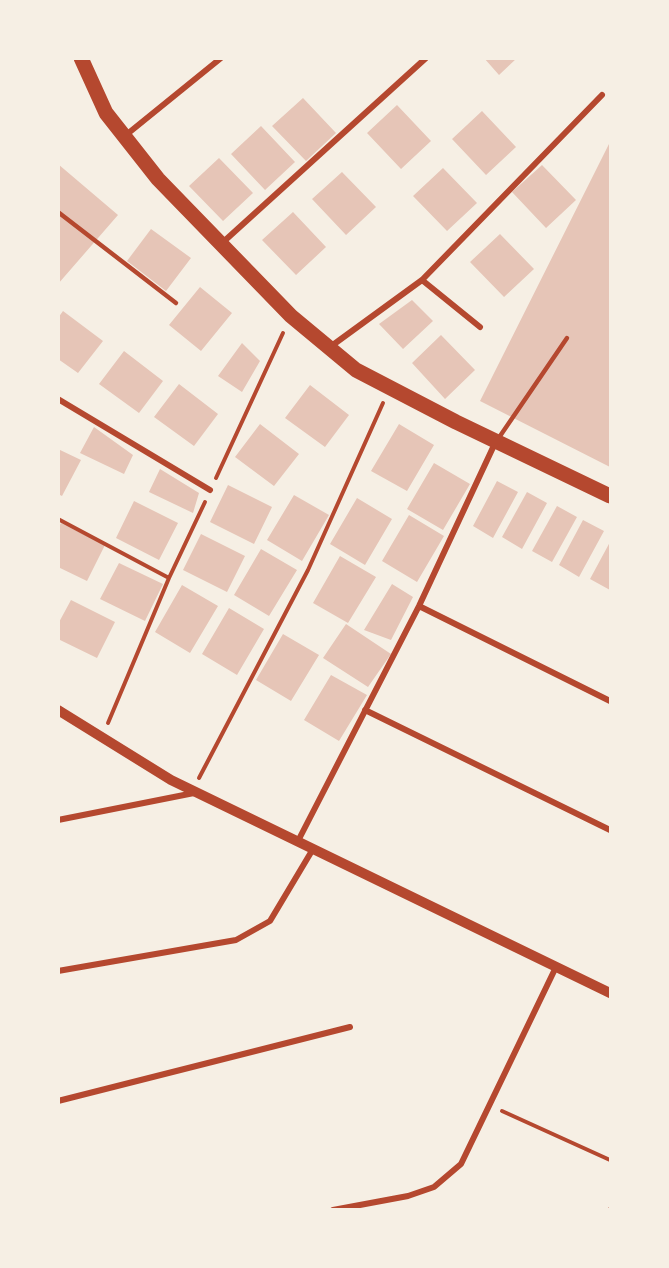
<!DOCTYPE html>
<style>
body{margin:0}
#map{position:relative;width:669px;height:1268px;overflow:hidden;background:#f6efe4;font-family:Helvetica,sans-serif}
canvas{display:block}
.frame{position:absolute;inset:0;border:60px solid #f6efe4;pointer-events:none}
</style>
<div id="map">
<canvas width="669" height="1268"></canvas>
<div class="frame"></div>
</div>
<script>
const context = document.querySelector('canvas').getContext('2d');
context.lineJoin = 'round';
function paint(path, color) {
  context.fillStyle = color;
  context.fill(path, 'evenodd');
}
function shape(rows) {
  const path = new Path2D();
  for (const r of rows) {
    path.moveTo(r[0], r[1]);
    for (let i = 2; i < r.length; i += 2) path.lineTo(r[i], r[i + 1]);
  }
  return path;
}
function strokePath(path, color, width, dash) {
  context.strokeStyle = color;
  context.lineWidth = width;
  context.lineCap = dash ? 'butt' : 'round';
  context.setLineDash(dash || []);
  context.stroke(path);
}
paint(shape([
 [484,58,517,58,499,75],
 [303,98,336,133,306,161,272,126],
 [397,105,431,141,401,169,367,133],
 [482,111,516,147,486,175,452,139],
 [261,126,295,162,265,190,231,154],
 [610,142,610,467,480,401],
 [219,158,253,193,223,221,189,186],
 [58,164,118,215,58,284],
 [542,165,576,200,546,228,512,192],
 [443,168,477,203,447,231,413,196],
 [342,172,376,207,346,235,312,199],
 [293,212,326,247,296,275,262,240],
 [151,229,191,258,166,291,127,261],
 [500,234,534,269,504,297,470,262],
 [200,287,232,313,201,351,169,325],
 [412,300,433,321,403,349,379,324],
 [63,311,103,341,78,373,58,359,58,318],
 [441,335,475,370,445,399,412,363],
 [242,343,260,361,242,392,218,376],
 [124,351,163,381,139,413,99,384],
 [179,384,218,414,194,446,154,417],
 [310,385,349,415,325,447,285,418],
 [260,424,299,454,274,486,235,457],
 [399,424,434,445,407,491,371,471],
 [94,427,133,455,124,474,80,453],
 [58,449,81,460,62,496,58,494],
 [434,463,470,484,443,530,407,509],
 [160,469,199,493,193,513,149,492],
 [497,481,518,492,493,538,473,526],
 [228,485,272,507,254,544,210,522],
 [527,492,547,503,522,549,502,537],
 [294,495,329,515,302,561,267,540],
 [357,498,392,519,365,565,330,544],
 [134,501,178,523,159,560,116,538],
 [557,506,577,517,552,562,532,551],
 [409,515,444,536,417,582,382,561],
 [583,520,604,531,579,577,559,565],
 [61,523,105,545,87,581,58,567,58,528],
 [201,534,245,556,227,592,183,570],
 [610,542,610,590,590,579],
 [261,549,297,570,269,616,234,595],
 [340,556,376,577,348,623,313,603],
 [119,563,163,584,145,621,100,599],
 [392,584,413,597,391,640,364,630],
 [182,585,218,606,190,653,155,632],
 [71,600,115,622,97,658,58,639,58,624],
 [229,608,264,629,237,675,202,654],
 [346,624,391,654,368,687,323,658],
 [283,634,319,655,291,701,256,680],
 [331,675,367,695,339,741,304,720]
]), '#e6c5b7');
strokePath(shape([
 [216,478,283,333],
 [58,519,169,578],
 [108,723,169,578,205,502],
 [199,778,308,570,383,403],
 [502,1111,610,1160],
 [610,1210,610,1209]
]), '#b5482f', 4);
strokePath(shape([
 [58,212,176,303],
 [498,439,567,338]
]), '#b5482f', 4.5);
strokePath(shape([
 [126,135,221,58],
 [221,244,426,58],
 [422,280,480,327],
 [330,347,422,280,602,95],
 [58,399,210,490],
 [419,606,610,701],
 [365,710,610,830],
 [58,820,194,793],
 [298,841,419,606,496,441],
 [58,971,236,940,270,921,313,849],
 [58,1101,350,1027],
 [333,1210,408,1196,434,1187,461,1164,556,967]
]), '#b5482f', 6);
strokePath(shape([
 [58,710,171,780,610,993]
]), '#b5482f', 10);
strokePath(shape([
 [81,58,106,113,158,179,291,316,356,370,456,422,610,496]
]), '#b5482f', 15);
</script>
